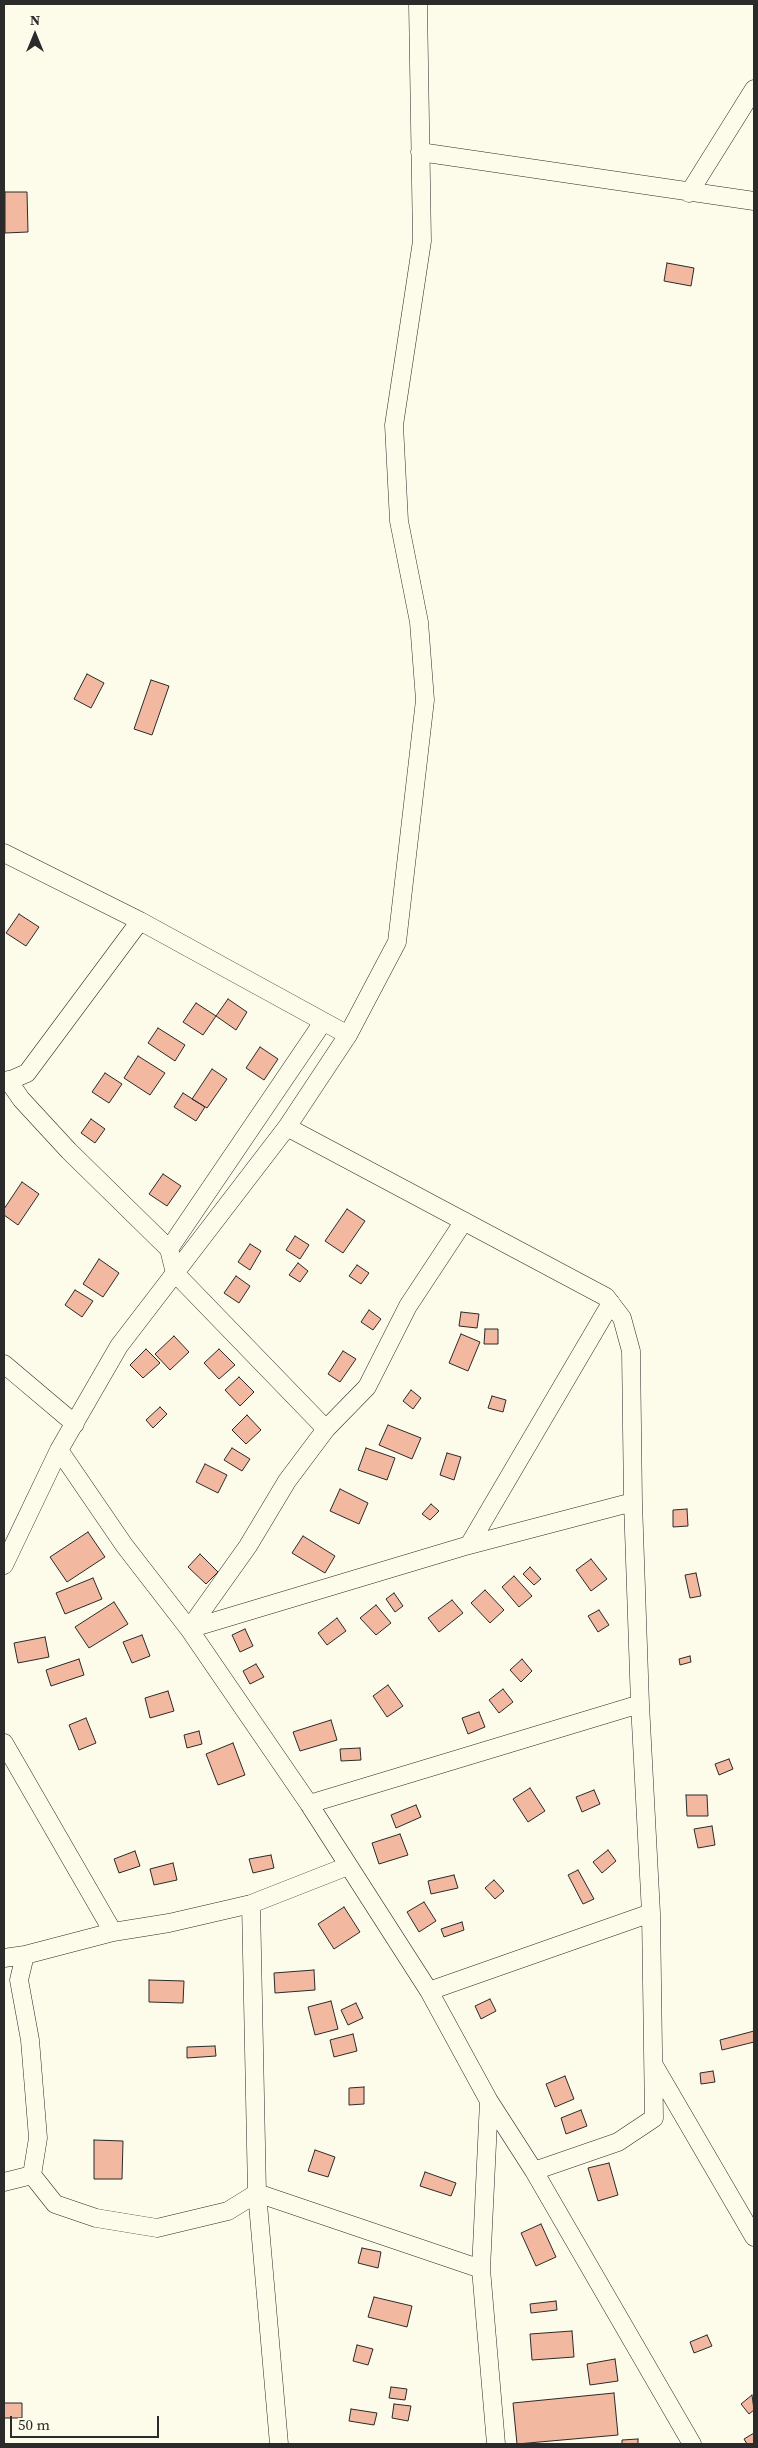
<!DOCTYPE html>
<style>
body{margin:0}
#map{position:relative;width:758px;height:2448px;overflow:hidden;background:#fdfbea;font-family:"Source Serif 4",serif}
canvas{display:block}
.frame{position:absolute;inset:0;border:5px solid #2b2b2b;pointer-events:none}
.north{position:absolute;left:10px;top:10px;width:50px;height:50px;-webkit-text-stroke:4px #fdfbea;paint-order:stroke;rotate:0deg;font-size:14px;font-weight:700;line-height:20px;text-align:center;color:#2b2b2b}
.north::after{content:'';display:block;margin:auto;width:18px;height:22px;background:#2b2b2b;clip-path:polygon(50% 0,100% 100%,50% 72%,0 100%)}
.scale{position:absolute;left:10px;top:2416px;width:149px;height:22px;box-sizing:border-box;border:2px solid #2b2b2b;border-top:0;padding-left:6px;font-size:15px;line-height:18px;white-space:nowrap;color:#2b2b2b;-webkit-text-stroke:4px #fdfbea;paint-order:stroke}
</style>
<div id="map">
<canvas width="758" height="2448"></canvas>
<div class="frame"></div>
<div class="north">N</div>
<div class="scale">50 m</div>
</div>
<script>
const context = document.querySelector('canvas').getContext('2d');
context.lineJoin = 'round';
function paint(path, color) {
  context.fillStyle = color;
  context.fill(path, 'evenodd');
}
function shape(rows) {
  const path = new Path2D();
  for (const r of rows) {
    path.moveTo(r[0], r[1]);
    for (let i = 2; i < r.length; i += 2) path.lineTo(r[i], r[i + 1]);
  }
  return path;
}
function strokePath(path, color, width, dash) {
  context.strokeStyle = color;
  context.lineWidth = width;
  context.lineCap = dash ? 'butt' : 'round';
  context.setLineDash(dash || []);
  context.stroke(path);
}
const building = shape([
 [5,192,27,192,28,232,5,233,5,192],
 [667,263,694,268,691,286,664,281,667,263],
 [87,674,104,683,91,708,74,699,87,674],
 [151,680,169,686,152,735,134,729,151,680],
 [19,914,39,927,26,946,6,933,19,914],
 [228,999,247,1012,236,1030,216,1016,228,999],
 [196,1003,216,1016,203,1035,183,1022,196,1003],
 [158,1028,185,1045,175,1061,148,1043,158,1028],
 [260,1047,278,1059,264,1080,246,1068,260,1047],
 [138,1056,165,1073,150,1095,124,1078,138,1056],
 [212,1069,227,1079,207,1108,192,1099,212,1069],
 [105,1073,122,1084,109,1103,92,1092,105,1073],
 [183,1093,205,1107,196,1121,174,1107,183,1093],
 [91,1119,105,1129,95,1143,81,1133,91,1119],
 [163,1174,181,1186,167,1206,149,1194,163,1174],
 [22,1182,39,1194,18,1225,4,1215,4,1209,22,1182],
 [347,1209,365,1221,343,1253,325,1241,347,1209],
 [295,1236,309,1245,300,1259,286,1250,295,1236],
 [250,1244,261,1251,250,1270,238,1262,250,1244],
 [99,1259,119,1273,103,1297,83,1284,99,1259],
 [298,1263,308,1271,300,1282,289,1275,298,1263],
 [357,1265,369,1273,361,1284,349,1276,357,1265],
 [236,1276,250,1286,239,1303,224,1293,236,1276],
 [75,1290,93,1301,82,1317,65,1305,75,1290],
 [369,1310,381,1319,373,1330,361,1322,369,1310],
 [461,1312,479,1314,477,1328,459,1326,461,1312],
 [485,1329,498,1329,498,1344,484,1344,485,1329],
 [461,1334,480,1342,468,1371,449,1363,461,1334],
 [174,1336,189,1352,170,1370,155,1354,174,1336],
 [146,1349,160,1363,143,1378,130,1365,146,1349],
 [219,1349,235,1365,219,1379,204,1363,219,1349],
 [343,1351,356,1359,340,1382,328,1374,343,1351],
 [239,1377,254,1392,240,1406,225,1390,239,1377],
 [411,1390,421,1398,413,1409,403,1401,411,1390],
 [492,1396,506,1400,503,1412,488,1408,492,1396],
 [160,1407,167,1414,153,1428,146,1420,160,1407],
 [247,1415,261,1430,246,1444,232,1430,247,1415],
 [388,1425,421,1438,412,1459,379,1445,388,1425],
 [232,1448,250,1459,242,1471,224,1460,232,1448],
 [366,1448,395,1458,387,1480,358,1470,366,1448],
 [447,1453,461,1457,454,1480,440,1475,447,1453],
 [205,1464,227,1475,218,1493,196,1482,205,1464],
 [340,1489,368,1503,359,1524,330,1511,340,1489],
 [431,1504,439,1511,430,1520,422,1514,431,1504],
 [687,1509,688,1526,673,1527,673,1510,687,1509],
 [88,1532,105,1557,67,1582,50,1557,88,1532],
 [303,1536,335,1556,325,1573,292,1553,303,1536],
 [200,1554,218,1572,206,1584,188,1567,200,1554],
 [591,1559,607,1579,591,1591,576,1570,591,1559],
 [530,1567,541,1579,534,1585,523,1574,530,1567],
 [696,1573,701,1596,690,1598,685,1575,696,1573],
 [514,1576,532,1596,519,1607,502,1587,514,1576],
 [93,1578,102,1599,65,1614,56,1593,93,1578],
 [485,1590,504,1610,490,1623,471,1603,485,1590],
 [394,1593,403,1606,395,1612,386,1599,394,1593],
 [452,1600,463,1613,439,1632,428,1618,452,1600],
 [114,1602,128,1624,89,1648,75,1627,114,1602],
 [376,1605,391,1623,376,1635,360,1618,376,1605],
 [599,1610,609,1625,598,1632,588,1616,599,1610],
 [337,1618,346,1631,327,1645,318,1633,337,1618],
 [245,1629,253,1646,240,1652,232,1635,245,1629],
 [142,1635,150,1656,132,1663,123,1642,142,1635],
 [45,1637,49,1657,18,1663,14,1643,45,1637],
 [690,1656,691,1662,680,1665,679,1659,690,1656],
 [79,1659,84,1675,51,1686,46,1670,79,1659],
 [522,1659,532,1671,521,1682,510,1670,522,1659],
 [256,1664,264,1677,250,1684,243,1671,256,1664],
 [388,1685,403,1706,387,1717,373,1696,388,1685],
 [503,1689,513,1702,499,1713,489,1700,503,1689],
 [168,1691,174,1711,150,1718,145,1698,168,1691],
 [479,1712,485,1727,468,1734,462,1718,479,1712],
 [86,1718,96,1743,79,1750,69,1725,86,1718],
 [331,1720,337,1740,300,1751,293,1732,331,1720],
 [199,1731,202,1744,187,1748,184,1735,199,1731],
 [233,1743,245,1775,218,1785,206,1754,233,1743],
 [360,1748,361,1760,341,1761,340,1749,360,1748],
 [729,1759,733,1769,719,1775,715,1764,729,1759],
 [530,1788,545,1811,528,1822,513,1799,530,1788],
 [594,1790,600,1804,582,1812,576,1797,594,1790],
 [686,1795,707,1795,708,1816,687,1816,686,1795],
 [416,1805,421,1817,396,1828,391,1815,416,1805],
 [712,1826,715,1845,698,1848,694,1829,712,1826],
 [400,1834,408,1855,379,1864,372,1843,400,1834],
 [608,1850,616,1861,602,1873,593,1862,608,1850],
 [135,1851,140,1866,119,1873,114,1859,135,1851],
 [271,1855,274,1868,253,1873,249,1859,271,1855],
 [173,1863,177,1880,154,1885,150,1869,173,1863],
 [578,1870,594,1899,583,1904,568,1875,578,1870],
 [454,1875,458,1888,431,1894,428,1881,454,1875],
 [494,1880,504,1891,495,1899,485,1888,494,1880],
 [424,1902,436,1921,419,1932,407,1912,424,1902],
 [344,1907,360,1932,334,1949,318,1924,344,1907],
 [462,1922,464,1930,444,1937,441,1929,462,1922],
 [314,1970,315,1990,275,1993,274,1973,314,1970],
 [149,1980,184,1981,183,2003,149,2002,149,1980],
 [490,1999,496,2011,481,2019,475,2006,490,1999],
 [331,2001,338,2029,315,2035,308,2007,331,2001],
 [356,2003,363,2018,348,2025,341,2010,356,2003],
 [754,2031,754,2042,722,2050,720,2040,754,2031],
 [353,2034,357,2051,334,2057,330,2040,353,2034],
 [215,2046,216,2056,187,2058,187,2047,215,2046],
 [713,2071,715,2082,701,2084,700,2073,713,2071],
 [565,2076,574,2099,555,2107,546,2084,565,2076],
 [364,2087,364,2104,349,2105,349,2088,364,2087],
 [581,2110,587,2126,566,2134,561,2118,581,2110],
 [94,2140,123,2141,122,2179,94,2179,94,2140],
 [315,2150,335,2157,328,2177,308,2171,315,2150],
 [609,2163,618,2195,598,2201,588,2168,609,2163],
 [425,2172,456,2183,451,2196,420,2186,425,2172],
 [541,2224,556,2257,536,2266,521,2233,541,2224],
 [362,2248,381,2252,378,2268,358,2263,362,2248],
 [374,2297,412,2306,407,2327,368,2317,374,2297],
 [556,2301,557,2310,531,2313,530,2304,556,2301],
 [572,2331,574,2357,532,2360,530,2334,572,2331],
 [707,2335,712,2346,694,2353,690,2342,707,2335],
 [357,2345,373,2349,368,2365,353,2361,357,2345],
 [615,2359,618,2381,590,2385,587,2364,615,2359],
 [391,2387,407,2389,405,2400,389,2398,391,2387],
 [614,2393,618,2435,517,2444,513,2403,614,2393],
 [752,2395,754,2410,749,2414,741,2404,752,2395],
 [4,2403,22,2403,22,2418,4,2418,4,2403],
 [394,2404,411,2406,408,2421,392,2418,394,2404],
 [351,2409,377,2413,374,2425,349,2421,351,2409],
 [754,2433,754,2444,747,2444,744,2439,754,2433],
 [638,2439,638,2444,622,2444,622,2440,638,2439]
]);
paint(building, '#f2b8a0');
strokePath(building, '#2b2b2b', 1);
const minor = shape([
 [418,4,422,241,394,425,399,521,419,622,425,700,397,942,348,1035,287,1127,119,1346,59,1450,124,1545,189,1629,309,1804,429,1991,489,2101,534,2171,692,2444],
 [420,152,754,201],
 [689,193,754,89],
 [4,853,140,921,348,1035],
 [8,1080,21,1099,69,1151,169,1249,175,1273,326,1429],
 [4,1083,27,1073,140,921],
 [287,1127,606,1297,622,1318,631,1351,633,1502,640,1704,651,1913,654,2118,618,2142,534,2171],
 [169,1249,323,1022],
 [4,1364,75,1424],
 [469,1545,611,1303],
 [4,1565,59,1450],
 [189,1629,248,1546,287,1481,326,1429,367,1387,408,1306,464,1221],
 [189,1629,469,1545,633,1502],
 [4,1743,113,1932],
 [309,1804,640,1704],
 [251,1904,257,2193,279,2444],
 [4,1958,25,1955,113,1932,169,1923,251,1904,348,1866],
 [429,1991,651,1913],
 [655,2067,754,2237],
 [489,2101,481,2269,496,2444],
 [32,2175,55,2204,96,2218,157,2228,228,2211,257,2193,481,2269],
 [4,2182,32,2175,38,2138,30,2040,19,1980,25,1955]
]);
strokePath(minor, '#2b2b2b', 19);
strokePath(minor, '#fdfbea', 18);
</script>
